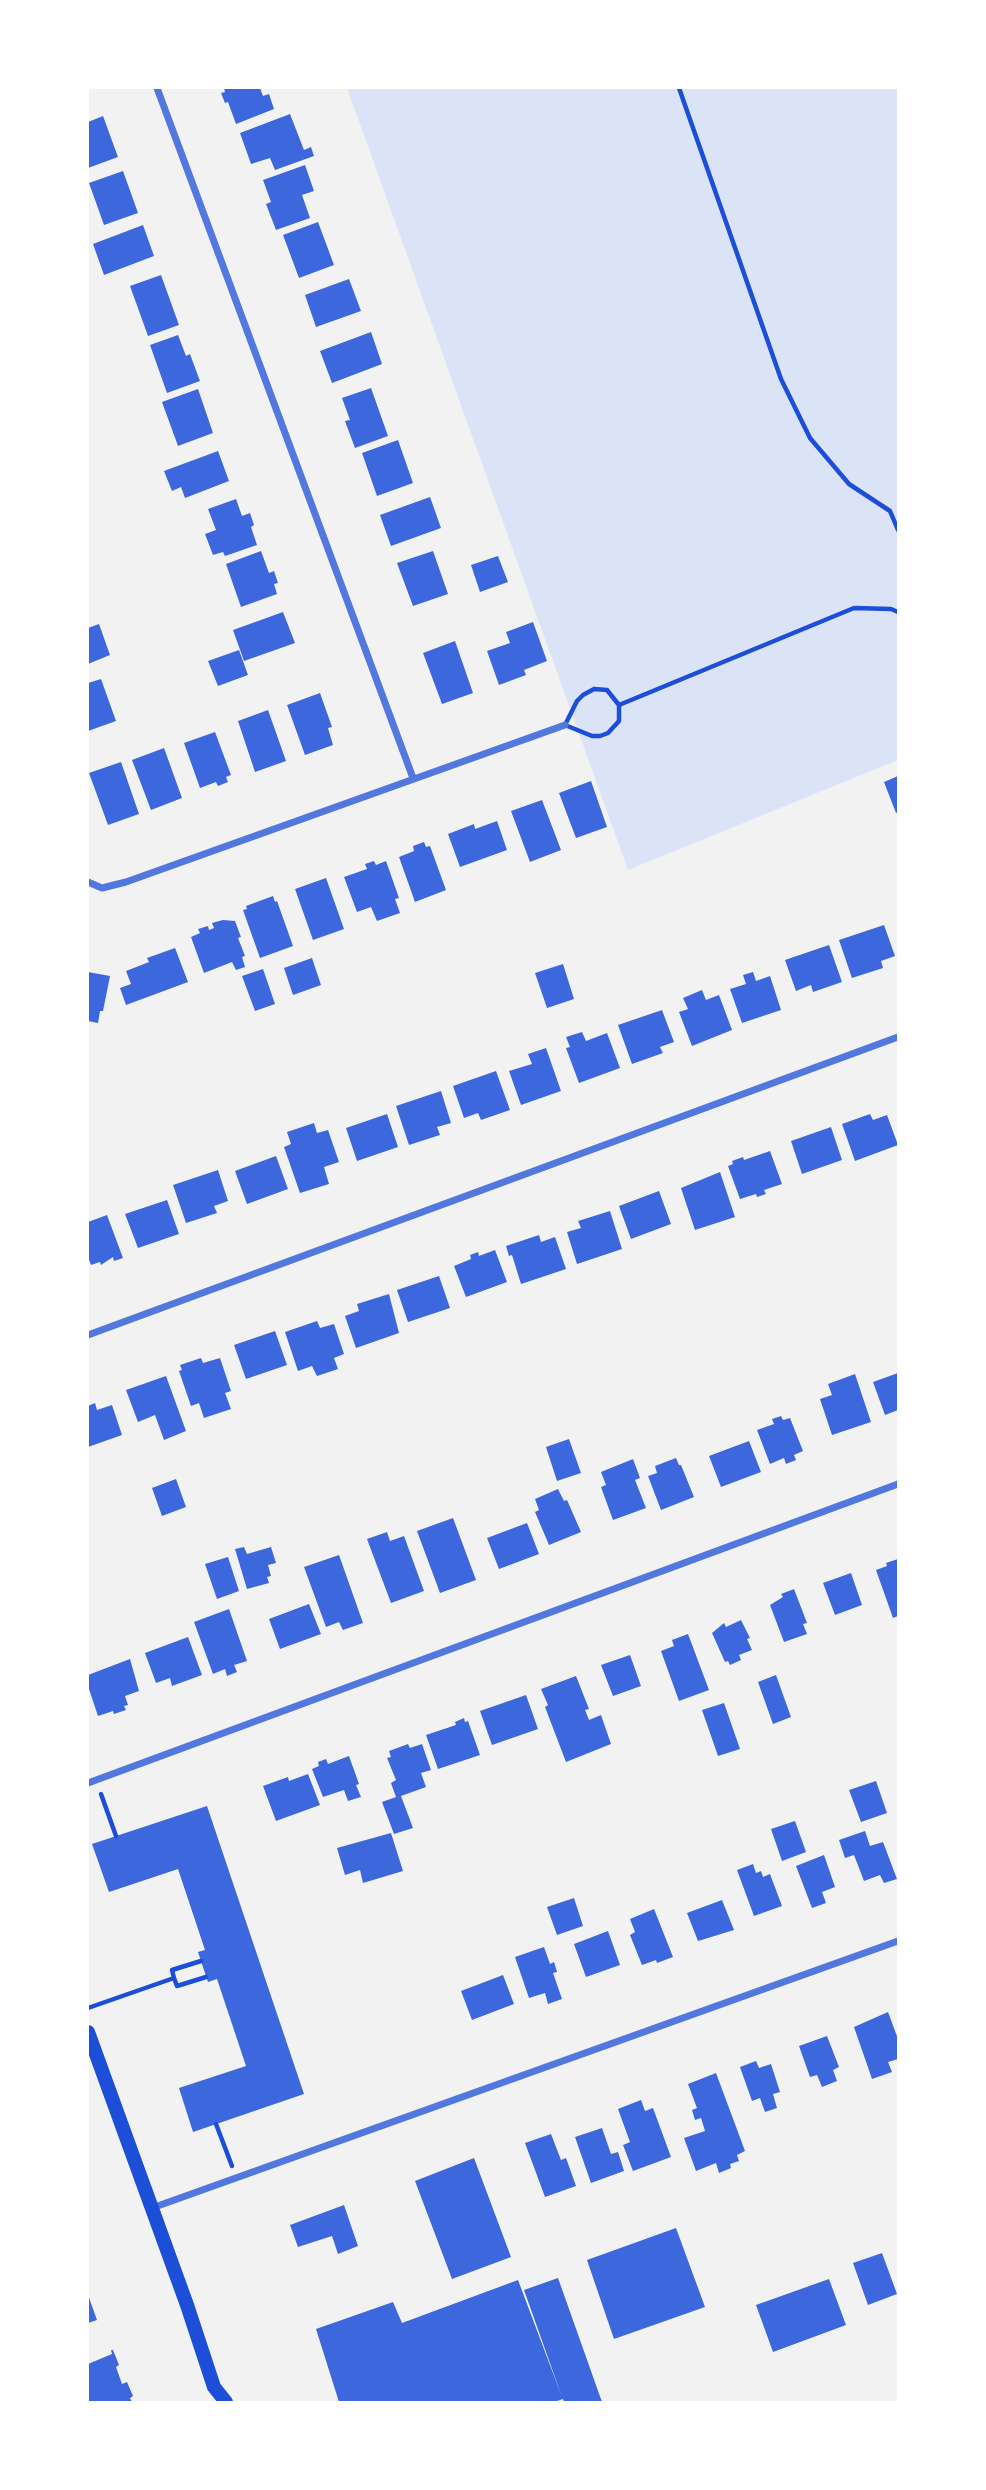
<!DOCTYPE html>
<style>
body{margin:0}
#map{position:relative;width:986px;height:2490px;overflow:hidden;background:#f2f2f2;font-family:Cabin,sans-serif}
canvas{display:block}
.frame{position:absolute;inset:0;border:89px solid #fff;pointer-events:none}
</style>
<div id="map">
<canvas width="986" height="2490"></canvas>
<div class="frame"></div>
</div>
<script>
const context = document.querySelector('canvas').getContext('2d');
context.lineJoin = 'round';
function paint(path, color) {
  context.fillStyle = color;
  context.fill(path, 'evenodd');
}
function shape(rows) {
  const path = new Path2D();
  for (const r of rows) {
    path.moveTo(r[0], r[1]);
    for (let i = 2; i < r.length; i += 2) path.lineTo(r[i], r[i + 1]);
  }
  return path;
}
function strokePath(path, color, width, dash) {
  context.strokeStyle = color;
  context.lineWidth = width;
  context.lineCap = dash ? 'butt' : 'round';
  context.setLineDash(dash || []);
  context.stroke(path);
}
paint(shape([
 [347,88,898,88,898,760,628,870]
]), '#dbe4f7');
paint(shape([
 [224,88,260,88,263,96,269,94,274,109,236,124,228,102,225,103,221,93,225,92],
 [290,114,304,150,311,147,314,156,275,170,270,158,251,164,240,133],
 [103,116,118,157,88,168,88,122],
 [305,165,314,191,302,195,310,218,276,230,266,204,271,202,263,180],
 [123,171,138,213,104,225,89,183],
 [318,222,334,265,299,278,283,235],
 [143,225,154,256,104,275,93,244],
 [161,275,179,325,148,336,130,286],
 [349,279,361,311,316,327,305,295],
 [371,332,382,364,332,383,320,351],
 [178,335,186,356,190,354,200,381,167,393,150,345],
 [371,388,388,436,355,448,345,421,350,420,342,398],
 [198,389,213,433,178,446,162,402],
 [398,440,413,483,377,496,362,453],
 [218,451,229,481,185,498,181,487,172,491,164,471],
 [430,497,441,528,391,546,380,515],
 [236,499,242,516,250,513,254,525,251,527,257,545,225,556,223,552,213,555,205,534,216,530,208,509],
 [261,551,269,573,274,571,278,583,274,584,277,594,241,607,226,564],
 [433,551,448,594,413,606,397,563],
 [498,556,508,582,480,592,471,565],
 [283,612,295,643,244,661,233,630],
 [533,622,547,661,524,670,526,675,499,685,487,651,510,643,506,632],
 [99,624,110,655,88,664,88,628],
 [455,641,473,693,442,704,423,653],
 [239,650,248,675,218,686,208,661],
 [101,679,116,721,88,731,88,683],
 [320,693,332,727,328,728,333,745,305,755,287,705],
 [268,710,286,761,255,772,238,721],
 [215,732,231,775,226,777,228,782,218,786,216,782,200,788,184,743],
 [164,748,182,798,151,810,132,760],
 [121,762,139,814,108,825,89,773],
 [898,776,898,812,896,813,884,782],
 [591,781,607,827,576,838,559,793],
 [542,800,561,850,530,862,511,811],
 [497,821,507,850,460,867,448,834,474,824,475,829],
 [424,842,426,847,430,846,446,890,415,902,399,857,414,851,413,846],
 [374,861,376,865,386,861,399,898,395,899,400,913,377,921,371,907,357,912,344,877,367,869,365,864],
 [326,878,344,929,313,940,295,889],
 [273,896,275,902,277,901,293,946,260,958,243,910,247,909,246,906],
 [223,920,235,921,241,937,238,938,245,956,242,957,245,967,236,970,232,962,204,973,191,937,200,933,198,929,208,926,209,930,214,928,212,923],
 [884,925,895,956,881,961,883,968,852,978,839,940],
 [829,945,842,982,813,992,811,985,796,991,785,960],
 [175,948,188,982,126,1005,120,988,131,984,126,971,149,962,147,958],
 [312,958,321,985,293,995,284,968],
 [563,964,574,999,547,1008,535,973],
 [263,969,275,1004,255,1011,242,976],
 [88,972,110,976,103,1011,100,1011,98,1023,88,1021],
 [753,972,756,981,770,976,781,1010,742,1023,730,989,746,984,743,975],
 [702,990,706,1000,719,995,732,1030,692,1046,679,1012,688,1009,683,998],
 [662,1010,674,1042,660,1047,663,1053,632,1064,618,1025],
 [582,1032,586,1041,607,1033,620,1068,579,1083,566,1048,570,1047,566,1037],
 [546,1048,561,1091,521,1105,509,1071,532,1064,528,1054],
 [496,1071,510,1110,481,1120,478,1113,464,1118,453,1086],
 [441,1091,451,1123,437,1127,440,1135,409,1145,396,1106],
 [387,1114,398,1147,357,1161,346,1128],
 [870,1114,873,1120,887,1115,898,1145,855,1161,842,1124],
 [314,1123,317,1133,328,1130,339,1162,324,1167,329,1184,300,1193,284,1147,291,1144,287,1132],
 [831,1127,842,1160,802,1174,791,1141],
 [770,1151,782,1184,764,1190,766,1194,757,1197,756,1194,740,1199,728,1166,733,1164,732,1161,743,1157,744,1160],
 [276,1156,288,1189,247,1204,235,1171],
 [218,1170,228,1201,214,1206,217,1213,186,1223,173,1185],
 [720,1172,735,1217,695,1230,681,1188],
 [659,1191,671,1224,631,1239,619,1206],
 [167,1200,179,1234,138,1248,125,1214],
 [610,1211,622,1249,577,1264,567,1232,581,1228,578,1221],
 [107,1215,123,1258,114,1261,113,1257,101,1265,100,1262,91,1265,88,1257,88,1222],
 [539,1235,541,1242,555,1237,566,1269,521,1284,512,1255,509,1256,506,1246],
 [495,1250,507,1282,466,1297,454,1266,471,1259,470,1255,478,1252,479,1256],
 [439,1276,450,1308,408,1322,397,1290],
 [389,1294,399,1333,356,1348,345,1316,359,1311,357,1304],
 [317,1321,320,1328,334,1324,344,1354,334,1358,338,1369,317,1376,312,1366,298,1371,285,1332],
 [275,1331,287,1365,246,1379,234,1345],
 [201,1358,203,1363,220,1358,231,1391,225,1393,231,1409,204,1418,199,1403,191,1406,179,1371,182,1370,180,1365],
 [898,1373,898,1410,885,1415,873,1382],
 [855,1374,871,1422,832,1435,820,1399,832,1395,828,1384],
 [166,1376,186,1431,164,1440,155,1415,138,1422,126,1390],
 [95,1403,97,1410,112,1405,122,1435,88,1447,88,1406],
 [781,1416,783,1420,790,1418,803,1451,794,1455,796,1460,786,1464,784,1458,770,1464,757,1430,774,1424,772,1419],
 [569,1439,581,1473,557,1481,546,1447],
 [749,1441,761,1472,721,1487,709,1456],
 [676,1458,679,1465,681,1465,694,1497,661,1510,648,1476,657,1473,655,1466],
 [633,1459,640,1478,635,1480,646,1508,613,1520,601,1487,606,1485,601,1472],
 [176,1479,186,1507,162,1516,152,1488],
 [558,1489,564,1501,567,1500,581,1532,549,1545,535,1512,539,1510,535,1499],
 [453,1518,476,1580,440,1593,417,1531],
 [527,1523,539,1554,499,1569,487,1538],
 [387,1532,390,1541,404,1536,424,1591,391,1603,367,1539],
 [244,1547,247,1554,271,1547,276,1563,268,1565,271,1576,267,1577,269,1583,247,1589,235,1549],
 [339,1555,363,1623,343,1630,339,1622,326,1627,304,1567],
 [228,1557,239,1591,217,1599,205,1564],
 [898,1559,898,1616,893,1618,876,1570,887,1566,886,1563],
 [851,1573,862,1605,835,1615,823,1583],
 [794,1589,807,1623,803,1624,807,1634,784,1642,770,1605,783,1597,781,1594],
 [309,1604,321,1634,280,1649,269,1619],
 [229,1609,247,1661,234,1665,237,1672,227,1676,225,1669,213,1674,194,1622],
 [741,1620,750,1638,747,1639,752,1650,739,1655,741,1660,730,1665,728,1661,725,1662,712,1633,724,1623,726,1627],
 [688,1634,709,1690,679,1701,661,1651,674,1646,672,1640],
 [188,1637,202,1675,172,1686,170,1678,156,1683,145,1653],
 [630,1655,641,1686,613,1696,601,1665],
 [130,1659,139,1691,125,1696,128,1705,124,1706,126,1710,114,1714,113,1711,98,1716,88,1686,88,1675],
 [776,1675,791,1717,773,1724,758,1682],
 [576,1676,589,1709,585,1710,589,1720,601,1715,611,1744,566,1762,545,1707,548,1705,541,1689],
 [526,1695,538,1729,492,1745,480,1711],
 [724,1703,740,1749,718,1756,702,1710],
 [464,1718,465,1722,468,1721,480,1755,438,1769,426,1735,456,1725,455,1722],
 [408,1744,410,1748,422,1744,431,1770,421,1773,426,1787,401,1796,413,1828,394,1834,382,1802,396,1797,391,1783,396,1780,387,1758,391,1757,389,1751],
 [349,1756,359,1784,356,1785,361,1797,348,1801,344,1790,323,1797,312,1769,319,1766,318,1762,326,1759,328,1764],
 [308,1774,320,1805,276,1821,263,1786,288,1777,289,1781],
 [876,1781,887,1813,861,1822,849,1790],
 [207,1806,304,2094,193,2132,179,2088,246,2066,217,1979,208,1982,198,1952,205,1950,178,1869,109,1892,92,1844],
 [795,1821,806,1852,782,1861,771,1829],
 [865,1831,870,1846,883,1842,897,1879,884,1883,880,1875,864,1881,854,1855,845,1858,839,1840],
 [391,1833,403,1871,363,1883,360,1870,345,1875,337,1848],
 [824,1855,835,1887,822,1892,826,1903,812,1908,796,1866],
 [753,1864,756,1873,761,1871,763,1877,770,1874,782,1906,754,1916,737,1870],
 [574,1898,583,1926,557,1935,547,1907],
 [722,1900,734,1930,698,1941,687,1913],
 [654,1909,673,1957,657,1963,656,1960,642,1965,630,1935,635,1932,630,1919],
 [608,1931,620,1965,586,1977,574,1944],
 [544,1947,550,1964,554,1962,557,1972,553,1973,562,1999,548,2004,545,1993,529,1998,515,1957],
 [503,1975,514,2004,472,2020,461,1991],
 [888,2012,898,2039,898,2059,888,2062,892,2072,872,2079,854,2027],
 [827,2036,839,2067,833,2070,837,2081,822,2087,817,2075,810,2077,799,2046],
 [756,2061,759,2068,771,2064,780,2092,773,2094,777,2108,765,2112,760,2098,752,2101,740,2067],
 [716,2073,745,2151,737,2155,739,2161,730,2164,731,2168,719,2173,716,2163,696,2171,684,2138,705,2131,701,2118,695,2120,692,2110,697,2108,688,2084],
 [641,2100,645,2111,653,2108,671,2157,633,2171,623,2145,630,2142,618,2109],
 [602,2128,611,2154,618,2152,624,2171,591,2183,575,2137],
 [551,2134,561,2160,566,2158,576,2186,545,2197,525,2143],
 [474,2158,511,2257,452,2279,415,2181],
 [344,2205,358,2246,338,2254,332,2236,298,2247,290,2225],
 [676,2228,705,2307,614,2339,587,2260],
 [882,2253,897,2294,868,2305,853,2263],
 [558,2278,602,2402,564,2402,563,2399,554,2402,339,2402,316,2329,393,2302,402,2323,518,2280,562,2397,524,2290],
 [829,2279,846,2325,773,2352,756,2305],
 [88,2295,97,2320,88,2323],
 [111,2350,113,2350,119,2365,116,2367,122,2384,127,2382,133,2396,130,2398,132,2402,88,2402,88,2364,112,2354]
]), '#3d67dc');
strokePath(shape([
 [679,88,781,379,810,438,849,484,890,511,898,530],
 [594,689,607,690,619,705,619,721,608,733,600,736,592,736,565,725,577,701,583,695,594,689],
 [619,705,854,608,891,609,898,612],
 [101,1794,116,1836],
 [174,1978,177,1986,206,1977],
 [88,2008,174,1978,172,1970,201,1961],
 [216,2124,232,2166]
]), '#1d4ed8', 4.5);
strokePath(shape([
 [157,88,413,778],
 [88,882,102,888,126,882,565,725],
 [88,1335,898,1037],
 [88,1783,898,1484],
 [152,2208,898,1941]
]), '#5277de', 7);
strokePath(shape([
 [88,2032,187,2305,214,2387,226,2402]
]), '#1d4ed8', 14);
</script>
